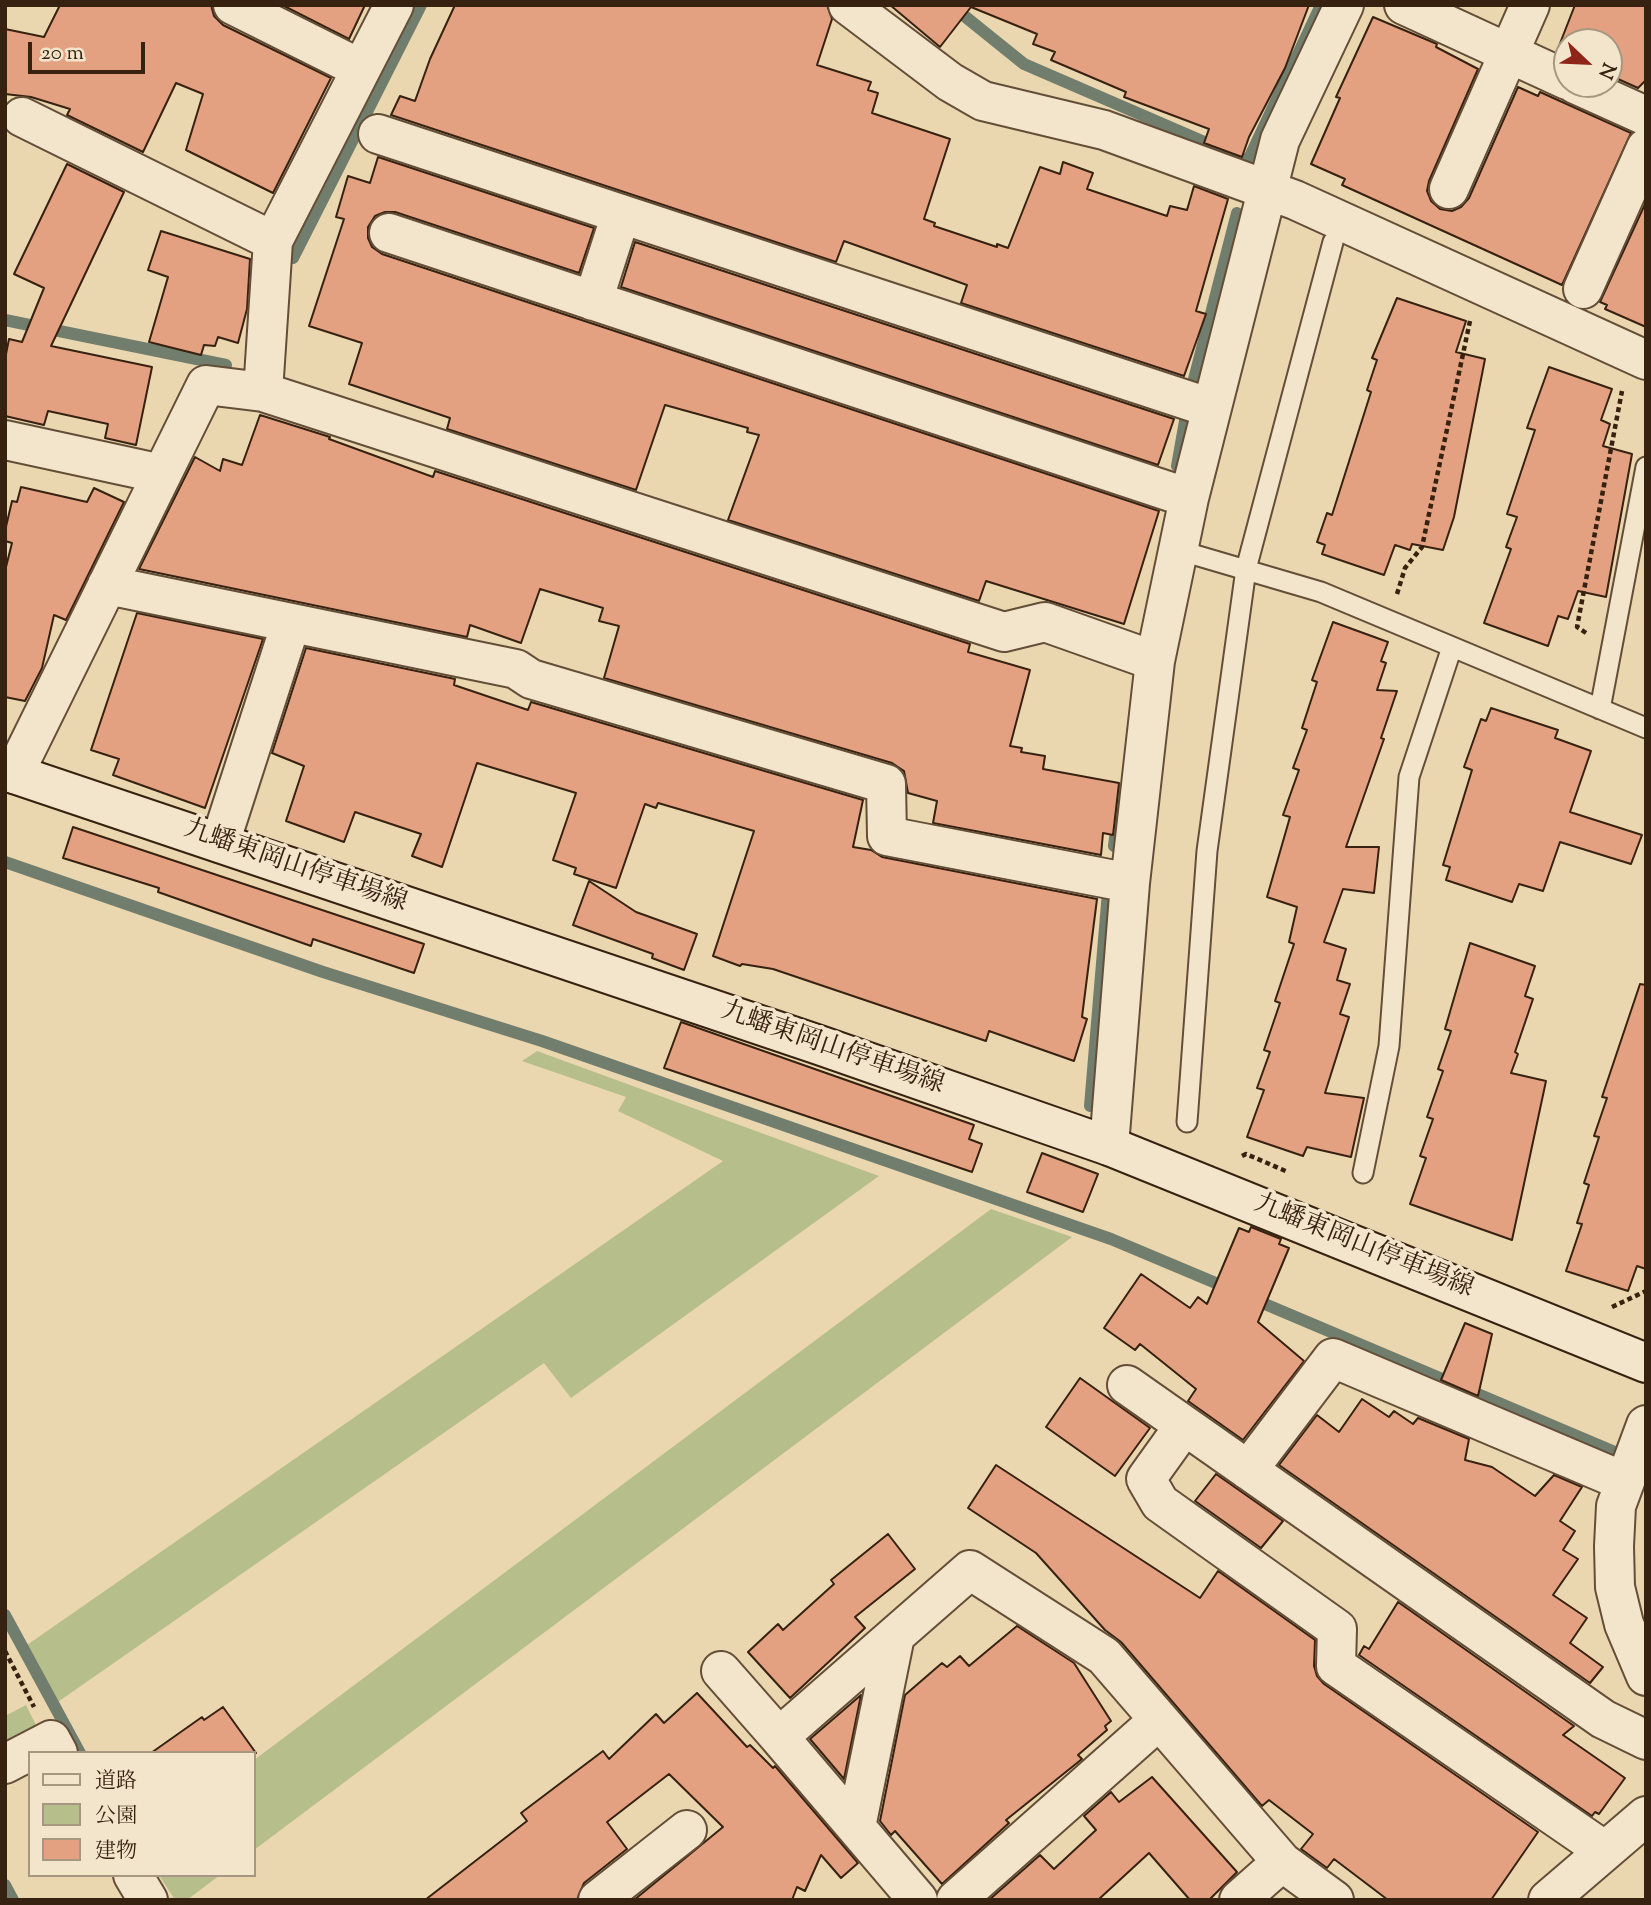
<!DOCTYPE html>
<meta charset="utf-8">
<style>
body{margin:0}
#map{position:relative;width:1651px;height:1905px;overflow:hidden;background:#ebd7af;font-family:"Sorts Mill Goudy","Noto Serif JP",serif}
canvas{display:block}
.frame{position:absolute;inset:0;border:7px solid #372110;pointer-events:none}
.legend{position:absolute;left:28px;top:1751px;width:228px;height:126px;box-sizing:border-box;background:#f2e5cb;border:2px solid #a79780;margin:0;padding:9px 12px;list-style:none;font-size:21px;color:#372110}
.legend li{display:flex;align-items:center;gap:14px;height:35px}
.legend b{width:35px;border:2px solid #a79780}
.north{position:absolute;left:1553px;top:28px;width:70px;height:70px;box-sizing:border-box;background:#f2e5cb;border:2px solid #a79780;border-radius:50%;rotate:113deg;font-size:19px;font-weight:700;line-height:28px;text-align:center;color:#372110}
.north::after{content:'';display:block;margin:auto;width:24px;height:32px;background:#8f2418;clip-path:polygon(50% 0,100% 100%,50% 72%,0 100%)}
.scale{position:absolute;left:28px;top:42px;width:117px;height:32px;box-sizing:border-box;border:4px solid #372110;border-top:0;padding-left:9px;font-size:21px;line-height:24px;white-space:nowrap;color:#372110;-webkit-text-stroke:5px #f2e5cb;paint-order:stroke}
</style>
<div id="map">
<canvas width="1651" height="1905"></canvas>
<div class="frame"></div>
<ul class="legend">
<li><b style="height:9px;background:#f2e5cb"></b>道路</li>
<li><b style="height:19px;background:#b6be8b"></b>公園</li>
<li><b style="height:19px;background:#e3a182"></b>建物</li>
</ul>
<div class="north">N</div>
<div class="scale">20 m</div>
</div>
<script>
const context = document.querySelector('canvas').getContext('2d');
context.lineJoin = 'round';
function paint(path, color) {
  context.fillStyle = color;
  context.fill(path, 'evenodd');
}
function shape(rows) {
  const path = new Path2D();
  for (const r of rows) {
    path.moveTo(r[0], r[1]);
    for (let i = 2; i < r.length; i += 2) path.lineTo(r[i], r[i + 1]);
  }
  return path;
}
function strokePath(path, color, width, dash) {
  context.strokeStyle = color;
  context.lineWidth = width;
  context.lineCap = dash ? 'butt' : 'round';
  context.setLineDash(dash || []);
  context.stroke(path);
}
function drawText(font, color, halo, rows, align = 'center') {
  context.font = font + ' "Sorts Mill Goudy","Noto Serif JP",serif';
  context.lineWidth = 7;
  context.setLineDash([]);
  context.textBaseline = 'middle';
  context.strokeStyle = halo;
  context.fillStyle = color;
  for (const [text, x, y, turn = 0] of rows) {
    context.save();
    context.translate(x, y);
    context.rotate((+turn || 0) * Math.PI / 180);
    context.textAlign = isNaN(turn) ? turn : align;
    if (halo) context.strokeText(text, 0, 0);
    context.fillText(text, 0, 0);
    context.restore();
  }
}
paint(shape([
 [537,1051,879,1176,571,1398,544,1363,55,1704,27,1645,723,1161,618,1111,626,1097,522,1061],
 [991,1209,1072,1237,254,1850,254,1760],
 [26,1705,40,1733,5,1751,5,1716],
 [159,1875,220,1875,187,1900,175,1900]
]), '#b6be8b');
strokePath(shape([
 [952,6,1024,64,1269,170],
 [1245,167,1321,5],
 [293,258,421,5],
 [5,320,226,365],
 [1192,387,1237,213],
 [1177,466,1185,421],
 [1114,846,1121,791],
 [5,862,323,972,542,1041,1111,1239,1230,1289],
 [1090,1106,1108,892],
 [1253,1299,1629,1458],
 [5,1615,80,1753],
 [5,1885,13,1900]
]), '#717d6d', 12);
const building = shape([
 [60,5,211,5,214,16,223,25,331,78,273,193,186,150,203,94,176,83,143,152,67,115,70,109,31,97,5,94,5,29,44,37,60,5],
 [282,5,365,5,349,39,282,5],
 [455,5,827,5,832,19,817,65,871,82,868,90,878,93,872,113,950,139,924,219,935,223,934,226,997,247,997,244,1008,248,1040,167,1060,174,1063,162,1093,173,1087,189,1167,216,1170,206,1187,210,1194,186,1228,199,1196,311,1206,314,1184,376,961,303,967,285,844,241,836,262,391,115,400,96,415,101,430,59,455,5],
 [890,5,1309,5,1285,68,1249,137,1242,157,1204,143,1209,129,1124,97,1126,92,1051,60,1055,52,1033,44,1037,34,971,7,940,47,890,5],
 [1575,5,1646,5,1646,80,1638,88,1609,75,1609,42,1567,42,1567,56,1557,51,1575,5],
 [1373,17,1437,44,1436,47,1478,69,1429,181,1427,191,1431,201,1440,209,1452,211,1461,207,1469,198,1518,87,1538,96,1540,92,1631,133,1562,285,1342,185,1345,179,1311,164,1340,98,1336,97,1373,17],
 [378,157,594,228,579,273,395,212,385,212,375,216,368,227,368,238,372,247,382,254,1159,511,1124,624,986,581,979,601,728,520,759,435,747,432,748,428,665,405,636,490,447,429,450,418,349,384,362,343,309,326,344,219,336,217,348,176,370,183,378,157],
 [67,164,124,192,51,346,152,367,136,445,105,438,108,424,48,411,44,425,5,416,5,359,9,339,22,342,44,288,14,274,67,164],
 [1646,202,1646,327,1605,309,1607,305,1600,302,1646,202],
 [161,231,250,259,247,309,238,343,218,337,215,346,204,345,201,355,149,342,168,277,148,270,161,231],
 [635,242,1174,419,1158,465,621,287,635,242],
 [1397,298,1466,321,1456,352,1485,359,1454,517,1443,550,1412,544,1410,550,1395,545,1384,575,1322,554,1325,545,1317,542,1327,513,1332,515,1371,392,1367,390,1377,360,1372,358,1397,298],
 [1549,367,1612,389,1601,420,1610,424,1603,446,1632,454,1606,597,1578,591,1568,619,1558,616,1548,646,1484,623,1511,549,1506,547,1517,517,1507,514,1535,430,1527,428,1549,367],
 [260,415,330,437,329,439,433,477,435,471,970,644,968,652,1030,670,1010,746,1022,748,1021,752,1045,756,1043,769,1119,783,1113,835,1103,833,1101,855,933,823,937,801,908,793,904,771,892,763,604,678,619,626,599,621,603,608,540,589,521,643,470,625,467,637,139,569,195,457,220,471,223,459,242,465,260,415],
 [21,487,87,502,94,488,124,502,66,620,54,615,42,668,25,701,5,697,5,571,12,543,5,541,5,531,12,501,17,502,21,487],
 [137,613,263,639,205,808,113,775,119,759,91,750,137,613],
 [1333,622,1388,642,1381,661,1386,663,1377,690,1397,691,1381,738,1384,739,1346,847,1379,847,1374,893,1343,889,1324,942,1346,949,1337,980,1350,984,1340,1014,1349,1017,1325,1093,1364,1098,1351,1157,1307,1147,1303,1156,1247,1137,1264,1090,1257,1088,1270,1052,1264,1050,1280,1003,1275,1001,1294,944,1289,942,1297,907,1267,897,1290,817,1283,815,1299,770,1293,768,1307,730,1302,728,1317,682,1312,680,1333,622],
 [306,648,455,679,454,685,528,710,531,702,863,800,853,847,871,850,882,857,1097,899,1082,1017,1087,1019,1074,1061,989,1031,986,1041,773,969,742,964,740,966,713,956,754,831,658,803,656,808,645,804,616,888,574,874,576,868,553,860,576,793,477,763,442,867,412,856,421,834,355,812,344,842,286,821,304,766,272,753,306,648],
 [1491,708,1558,730,1555,738,1591,751,1570,812,1642,835,1631,864,1560,842,1543,891,1519,884,1512,902,1446,880,1450,867,1443,865,1472,770,1464,767,1481,719,1486,721,1491,708],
 [73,827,424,944,414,973,313,939,311,946,158,892,159,888,63,858,73,827],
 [589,881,636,912,697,934,684,970,652,958,653,954,573,925,589,881],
 [1470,943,1535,966,1525,996,1533,999,1515,1052,1518,1054,1511,1073,1546,1081,1512,1240,1410,1204,1426,1158,1420,1156,1433,1119,1427,1117,1443,1071,1438,1069,1451,1031,1445,1029,1470,943],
 [1640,984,1646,985,1646,1269,1637,1266,1628,1291,1566,1271,1582,1224,1577,1223,1589,1185,1584,1183,1599,1137,1594,1136,1607,1098,1602,1097,1640,984],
 [681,1022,974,1125,969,1139,982,1144,972,1172,664,1068,681,1022],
 [1042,1153,1098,1174,1083,1212,1027,1192,1042,1153],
 [1251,1227,1281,1239,1279,1244,1289,1248,1258,1322,1304,1361,1243,1440,1188,1401,1196,1389,1140,1344,1135,1350,1104,1328,1141,1274,1190,1308,1198,1297,1207,1304,1239,1228,1249,1232,1251,1227],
 [1465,1323,1492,1334,1478,1396,1441,1380,1465,1323],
 [1080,1378,1150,1428,1115,1476,1046,1427,1080,1378],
 [1362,1399,1389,1417,1394,1411,1413,1424,1418,1418,1469,1439,1465,1460,1492,1467,1535,1496,1554,1475,1582,1487,1560,1521,1575,1531,1563,1550,1578,1559,1553,1595,1587,1618,1570,1643,1603,1667,1590,1683,1279,1465,1317,1415,1339,1432,1362,1399],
 [996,1465,1200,1598,1218,1571,1315,1640,1314,1666,1317,1676,1324,1684,1538,1832,1491,1900,1388,1900,1334,1859,1327,1868,1301,1849,1313,1834,1269,1800,1262,1806,1121,1642,1105,1630,1036,1553,968,1508,996,1465],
 [1216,1474,1283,1521,1261,1548,1195,1501,1216,1474],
 [888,1534,915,1569,855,1617,865,1628,790,1698,748,1652,778,1624,783,1630,834,1584,831,1580,888,1534],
 [1398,1602,1574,1726,1563,1735,1625,1778,1599,1814,1595,1812,1592,1816,1359,1655,1364,1646,1369,1649,1398,1602],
 [1017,1626,1074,1663,1111,1721,1105,1726,1107,1730,1078,1755,1082,1759,1006,1820,1009,1823,942,1884,895,1831,891,1835,880,1821,905,1695,942,1663,947,1667,960,1656,969,1666,1017,1626],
 [697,1693,747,1747,750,1745,773,1768,775,1766,858,1863,841,1878,821,1855,805,1891,797,1887,792,1900,634,1900,723,1827,669,1774,607,1822,627,1849,584,1883,577,1900,425,1900,527,1821,521,1813,603,1751,609,1759,656,1714,664,1723,697,1693],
 [861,1695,844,1779,810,1739,861,1695],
 [223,1707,256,1753,151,1753,202,1717,204,1720,223,1707],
 [1152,1777,1237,1872,1209,1900,1190,1900,1149,1853,1098,1900,989,1900,1040,1855,1054,1869,1096,1830,1084,1816,1111,1792,1119,1802,1152,1777]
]);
paint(building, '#e3a182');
strokePath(building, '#372110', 2);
const lane = shape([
 [1178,550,1321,592,1646,728],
 [1600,709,1646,467],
 [1187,1122,1207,851,1246,569,1333,242],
 [1363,1173,1389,1046,1409,777,1452,647]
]);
const street = shape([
 [233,5,361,69],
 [848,5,950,82,983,101,1104,130,1295,200,1646,360],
 [1404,5,1567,80],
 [1575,84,1646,116],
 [22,117,273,241],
 [378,134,1211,408],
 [1449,189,1530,5],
 [389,233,1189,498],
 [1583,289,1646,148],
 [593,301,621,214],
 [263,392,273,241,394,5],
 [5,440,162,474],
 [107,585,516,669,531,679,886,784,887,836,1130,883],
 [14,774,206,385,263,392,1004,632,1045,622,1155,661],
 [220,843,291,623],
 [1109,1146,1130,883,1155,661,1189,498,1280,140,1344,5],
 [1127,1385,1603,1719,1646,1740],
 [1646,1425,1616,1506,1614,1546,1615,1587,1624,1624,1646,1676],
 [1184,1426,1146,1479,1160,1503,1337,1629,1336,1666,1605,1851],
 [1248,1470,1333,1358,1623,1481],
 [721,1671,779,1737],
 [5,1764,51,1740,58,1753],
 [856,1827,895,1636],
 [133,1875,148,1900],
 [598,1900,687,1830],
 [918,1900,779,1737,970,1570,1104,1656,1282,1862,1334,1900],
 [956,1900,1159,1720],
 [1239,1900,1282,1862],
 [1548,1900,1646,1816]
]);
const secondary = shape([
 [5,771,819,1045,1109,1146,1646,1363]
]);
strokePath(lane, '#644e38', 23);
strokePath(street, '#644e38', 42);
strokePath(secondary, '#372110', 42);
strokePath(shape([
 [1397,594,1405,568,1422,547,1470,321],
 [1586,633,1577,627,1622,391],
 [1242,1156,1246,1154,1288,1172],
 [1612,1307,1646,1291],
 [5,1651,34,1707]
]), '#372110', 4.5, [5, 3.5]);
strokePath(lane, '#f2e5cb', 19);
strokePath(street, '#f2e5cb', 38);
strokePath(secondary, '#f2e5cb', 38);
drawText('26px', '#372110', '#f2e5cb', [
 ["九蟠東岡山停車場線",295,868,19],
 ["九蟠東岡山停車場線",832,1050,19],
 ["九蟠東岡山停車場線",1363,1248,22]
]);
</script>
